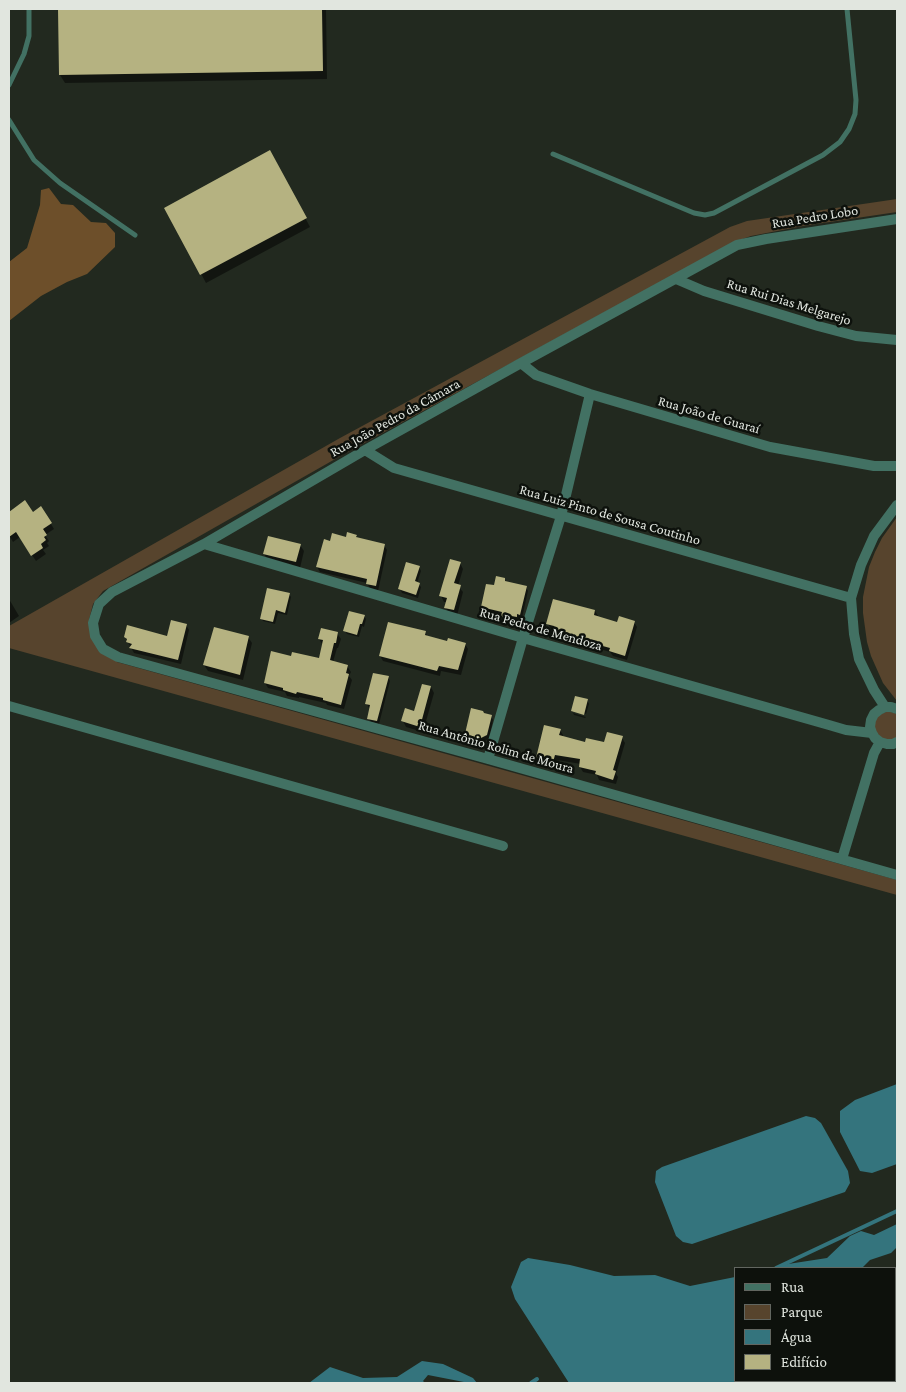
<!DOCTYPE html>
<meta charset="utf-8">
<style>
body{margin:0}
#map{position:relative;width:906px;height:1392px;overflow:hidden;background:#22291f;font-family:"Crimson Pro",serif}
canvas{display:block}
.frame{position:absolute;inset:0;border:10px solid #e1e6df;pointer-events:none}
.legend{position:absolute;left:734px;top:1267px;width:162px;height:115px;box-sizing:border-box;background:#0d110c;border:1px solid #626660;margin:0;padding:6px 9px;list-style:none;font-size:15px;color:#e1e6df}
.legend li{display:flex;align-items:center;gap:10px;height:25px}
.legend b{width:25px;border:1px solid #626660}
</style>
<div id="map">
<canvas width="906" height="1392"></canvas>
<div class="frame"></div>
<ul class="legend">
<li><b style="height:6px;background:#427163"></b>Rua</li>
<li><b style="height:14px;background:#57442d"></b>Parque</li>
<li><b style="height:14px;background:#34747d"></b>Água</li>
<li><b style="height:14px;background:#b5b281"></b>Edifício</li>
</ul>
</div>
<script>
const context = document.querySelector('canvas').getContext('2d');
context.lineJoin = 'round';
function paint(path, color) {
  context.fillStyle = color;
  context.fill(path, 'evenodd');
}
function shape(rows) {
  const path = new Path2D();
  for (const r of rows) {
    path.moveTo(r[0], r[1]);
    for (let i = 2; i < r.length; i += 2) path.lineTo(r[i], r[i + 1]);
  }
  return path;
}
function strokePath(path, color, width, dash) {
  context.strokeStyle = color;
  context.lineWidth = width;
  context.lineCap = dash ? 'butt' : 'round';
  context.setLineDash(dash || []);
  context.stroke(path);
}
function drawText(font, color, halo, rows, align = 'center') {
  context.font = font + ' "Crimson Pro",serif';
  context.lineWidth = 5;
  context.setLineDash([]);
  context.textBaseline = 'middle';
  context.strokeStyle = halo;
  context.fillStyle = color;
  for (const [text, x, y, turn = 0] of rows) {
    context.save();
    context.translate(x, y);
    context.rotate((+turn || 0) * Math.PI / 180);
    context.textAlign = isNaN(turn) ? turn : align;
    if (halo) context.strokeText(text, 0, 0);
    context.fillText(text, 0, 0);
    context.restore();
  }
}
paint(shape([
 [897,199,897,212,803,226,751,236,734,242,344,454,103,591,93,604,89,620,117,662,897,880,897,895,9,648,9,626,340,438,730,227,747,221],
 [897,517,897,701,883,683,871,656,867,642,863,613,863,597,869,567,875,552,882,538],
 [888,711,897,714,897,738,890,740,881,738,874,730,875,719,879,715]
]), '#57442d');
paint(shape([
 [49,188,61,204,73,205,91,222,106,223,115,233,115,247,87,274,67,282,41,296,9,321,9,262,27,248,40,205,41,190]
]), '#6d4f2a');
paint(shape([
 [897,1084,897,1164,872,1173,860,1171,840,1132,840,1111,855,1100],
 [806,1116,815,1118,821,1123,848,1171,850,1183,845,1192,692,1244,683,1242,676,1236,655,1182,656,1171,662,1167],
 [897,1224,897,1247,891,1253,870,1260,862,1268,771,1268,788,1264,827,1258,850,1236,861,1231,874,1235],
 [528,1258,570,1265,614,1276,655,1275,690,1286,735,1277,735,1381,740,1381,734,1383,569,1383,515,1299,511,1287,521,1262],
 [897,1289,897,1330,895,1327,895,1291],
 [422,1361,443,1364,473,1378,477,1383,469,1383,428,1375,423,1381,425,1383,309,1383,330,1367,363,1378,397,1377]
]), '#34747d');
paint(shape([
 [59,9,326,9,327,79,65,83,60,75],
 [275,160,310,227,206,283,166,208],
 [25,502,33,514,51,524,54,529,45,535,49,541,47,543,49,546,43,550,46,554,36,561,20,537,13,542,9,535,9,513],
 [356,536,358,539,384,545,387,550,378,591,370,589,367,583,320,572,317,567,331,542],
 [300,545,304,551,300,568,268,560,264,554],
 [460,563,463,569,458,586,463,592,457,616,449,613,445,607,447,602,444,602,441,596],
 [419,567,421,571,417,583,421,587,418,598,402,593,400,589],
 [505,580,506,582,526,587,528,591,522,618,519,617,518,620,513,619,512,622,504,620,502,615,484,611,482,607,495,587],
 [289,594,291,597,287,615,278,613,275,624,263,621,261,618],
 [9,599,19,616,9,623],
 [595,611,598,616,597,618,618,624,634,622,637,627,627,660,613,656,610,652,575,642,573,640,557,636,555,630,551,629,548,624],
 [364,616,366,619,364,627,362,626,359,637,347,634,345,631],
 [186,625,189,630,181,664,134,653,125,637,168,637],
 [425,632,428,637,448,643,465,644,468,649,461,675,441,671,440,676,383,661,380,656],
 [337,633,341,639,338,648,337,648,333,662,347,666,351,672,349,676,352,680,344,709,327,705,326,703,299,697,299,698,287,696,285,692,268,688,265,683,292,657,320,660,322,644,319,639],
 [248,637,252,643,243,680,208,671,204,665],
 [388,677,390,681,379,724,371,722,368,718,371,708,369,708,367,704],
 [431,687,434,693,423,732,406,727,403,721,415,712],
 [587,700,589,704,586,714,573,711,573,713,572,711],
 [573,713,586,717,585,718,574,715],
 [484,715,491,716,493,720,489,739,481,743,481,744,468,741,466,738],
 [560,730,563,735,563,738,586,744,605,744,622,738,625,743,616,774,618,777,616,784,599,780,597,775,583,772,580,767,581,764,557,760,556,767,540,763,537,757]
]), '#0007');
strokePath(shape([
 [776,1268,897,1211],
 [531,1383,537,1379]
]), '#34747d', 4);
paint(shape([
 [58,9,322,9,323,71,59,75],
 [270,150,307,218,200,275,164,208],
 [25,500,33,512,41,506,52,523,43,529,47,535,44,537,46,540,41,544,43,548,31,556,16,532,9,537,9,512],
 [347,532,357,535,356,537,385,544,376,586,366,584,367,579,316,567,324,539,330,541,332,533,346,537],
 [268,536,301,544,296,562,263,554],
 [450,559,461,562,454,583,461,585,454,610,444,608,447,598,439,596],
 [406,562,420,566,415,581,420,583,416,595,398,589],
 [496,576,505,578,505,581,527,586,520,615,517,614,517,617,511,616,511,619,501,616,502,612,481,607,486,584,494,585],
 [267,588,290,593,285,613,276,610,273,622,260,619],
 [553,599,595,610,594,615,617,622,619,616,635,621,625,656,609,651,610,648,570,637,571,635,553,631,554,626,546,624],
 [349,611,365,615,362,624,360,624,357,635,343,631],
 [171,620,187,624,178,660,129,648,132,644,126,642,127,639,124,637,127,625,167,636],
 [388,622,426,631,425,635,447,641,448,638,466,643,458,670,439,666,437,671,379,656],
 [214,627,249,636,240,675,203,665],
 [321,628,338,632,336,643,334,643,330,660,348,665,346,673,349,674,341,705,323,700,323,698,297,692,296,694,283,690,283,688,264,683,271,651,291,656,292,652,319,658,323,640,318,639],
 [373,673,389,676,377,721,367,719,370,705,365,704],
 [422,684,431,686,420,727,401,721,405,708,414,711],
 [575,696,588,699,584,715,571,711],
 [471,708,483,711,484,713,492,715,487,735,479,739,479,741,464,738],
 [544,725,561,729,559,735,585,742,586,738,604,742,607,732,623,736,613,770,616,771,613,780,595,774,596,771,579,767,580,759,555,755,553,762,536,758]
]), '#b5b281');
strokePath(shape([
 [9,85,24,54,29,36,29,9],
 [9,120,34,160,60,183,135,235],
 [553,154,694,213,705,215,714,213,823,155,840,142,849,129,855,114,856,100,847,9]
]), '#427163', 5);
strokePath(shape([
 [897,219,766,239,737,245,521,363,365,450,204,544,112,592,99,604,93,623,95,636,103,649,118,657,488,759,897,875],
 [676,279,704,291,818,326,856,336,897,340],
 [521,363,536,375,590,394,770,447,874,466,897,466],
 [365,450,394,468,851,598],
 [204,544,523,638,829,725,846,730,872,733],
 [9,706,503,846],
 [885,707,874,690,859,659,854,634,851,598,861,565,874,536,897,505],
 [897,709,891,707,885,707,879,710,874,714,871,720,870,727,872,733,875,738,880,742,887,744,893,744,897,742],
 [488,759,523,638,561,516,590,394],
 [842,859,874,753,880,742]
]), '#427163', 10);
drawText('14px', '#e1e6df', '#0d110c', [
 ["Rua Pedro Lobo",815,217,-9],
 ["Rua Rui Dias Melgarejo",789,302,17],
 ["Rua João de Guaraí",709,415,16],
 ["Rua João Pedro da Câmara",395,418,-29],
 ["Rua Luiz Pinto de Sousa Coutinho",610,515,16],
 ["Rua Pedro de Mendoza",541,629,16],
 ["Rua Antônio Rolim de Moura",496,747,16]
]);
</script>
